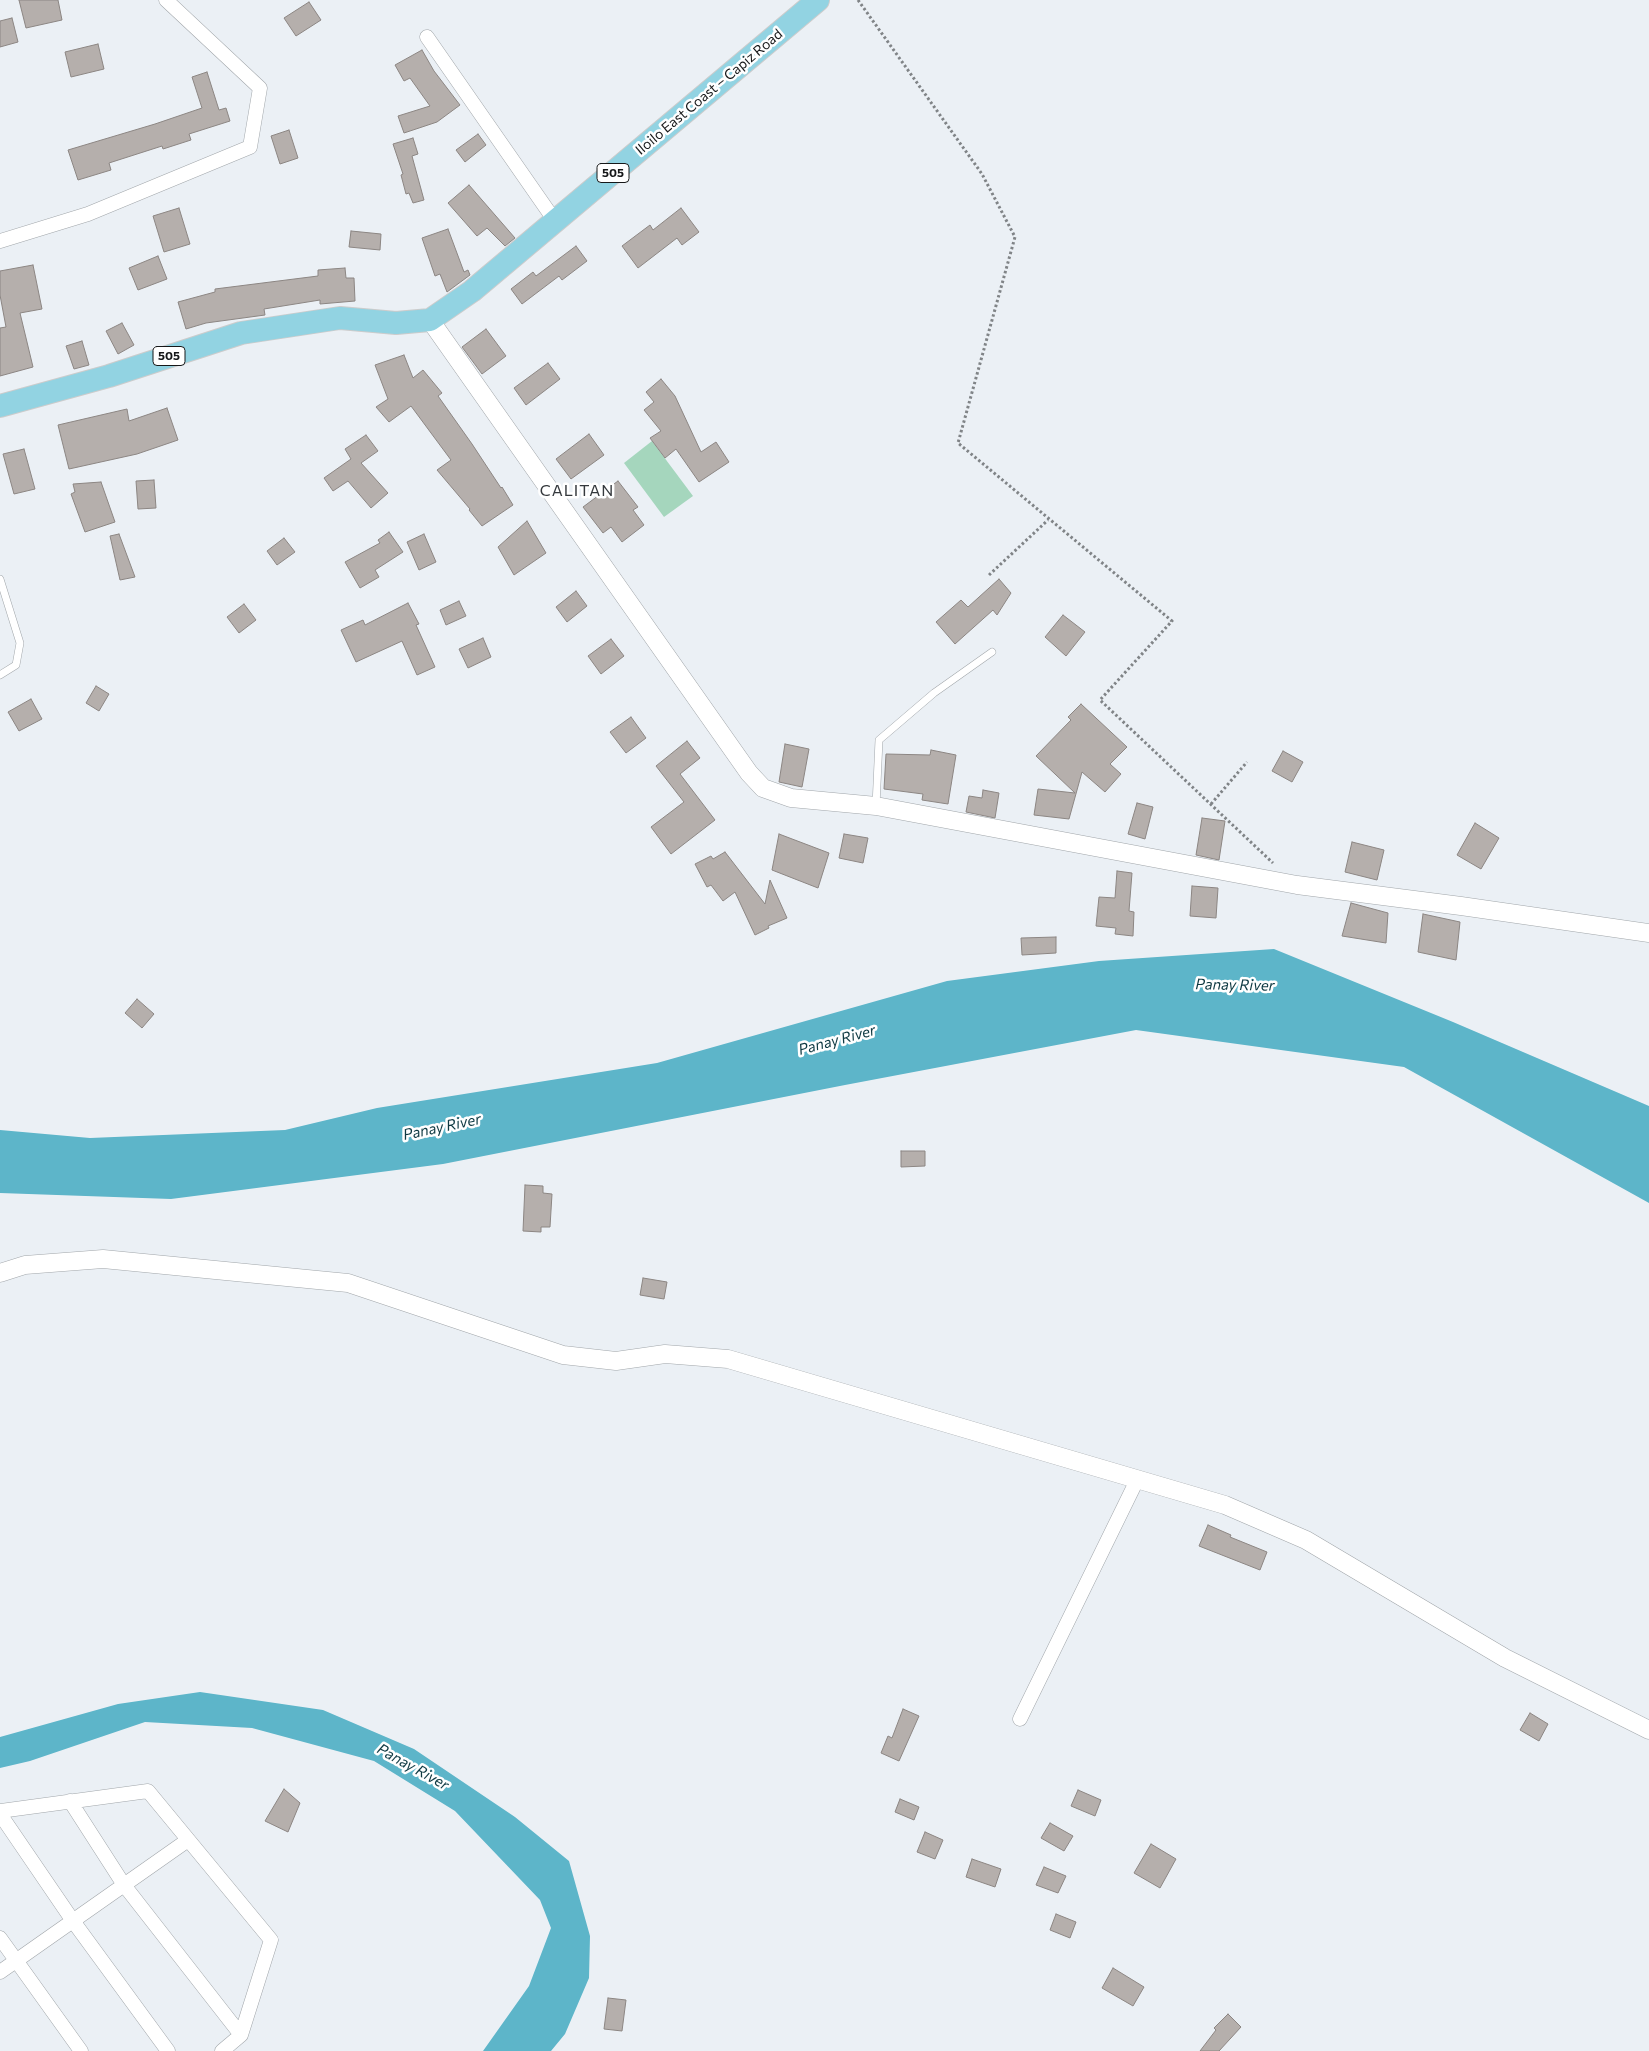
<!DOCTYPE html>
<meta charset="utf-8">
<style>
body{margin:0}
canvas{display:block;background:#ebf0f5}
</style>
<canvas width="1649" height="2051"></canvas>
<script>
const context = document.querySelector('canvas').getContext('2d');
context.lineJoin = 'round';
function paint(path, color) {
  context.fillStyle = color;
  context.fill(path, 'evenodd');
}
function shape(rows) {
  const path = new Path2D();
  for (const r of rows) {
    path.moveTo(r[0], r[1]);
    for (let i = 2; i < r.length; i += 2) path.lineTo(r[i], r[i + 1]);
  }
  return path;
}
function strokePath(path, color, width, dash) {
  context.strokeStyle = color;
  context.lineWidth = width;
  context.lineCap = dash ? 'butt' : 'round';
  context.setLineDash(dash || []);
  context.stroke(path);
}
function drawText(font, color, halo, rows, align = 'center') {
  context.font = font + ' Commissioner,sans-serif';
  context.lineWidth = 5;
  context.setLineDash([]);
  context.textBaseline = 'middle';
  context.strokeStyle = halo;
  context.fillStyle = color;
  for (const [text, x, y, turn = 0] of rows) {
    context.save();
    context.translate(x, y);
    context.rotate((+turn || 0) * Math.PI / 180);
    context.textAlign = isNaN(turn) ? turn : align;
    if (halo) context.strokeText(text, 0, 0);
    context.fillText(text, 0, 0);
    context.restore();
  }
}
paint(shape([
 [652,441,693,496,664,517,624,463]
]), '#a5d6bd');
paint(shape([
 [1274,949,1453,1022,1649,1106,1649,1203,1404,1067,1136,1030,845,1085,443,1164,171,1199,0,1193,0,1130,90,1138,285,1130,377,1108,657,1063,947,981,1099,961],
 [200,1692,323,1710,414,1749,515,1817,569,1861,590,1936,589,1978,565,2034,551,2051,483,2051,529,1986,551,1928,540,1900,455,1811,374,1761,252,1728,145,1722,30,1761,0,1768,0,1737,118,1704]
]), '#5db5c9');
const building = shape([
 [19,0,58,0,62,20,26,28,19,0],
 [309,2,321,20,296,36,284,18,309,2],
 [12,18,18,42,0,47,0,21,12,18],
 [98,44,104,69,71,77,65,52,98,44],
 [422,50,434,71,460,105,437,122,404,133,398,116,430,106,410,78,404,81,395,65,422,50],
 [207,72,219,110,226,108,230,121,189,134,191,140,163,149,162,146,109,163,111,170,78,180,68,150,155,124,202,108,192,77,207,72],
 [289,130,298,158,280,164,271,136,289,130],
 [478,134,486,145,465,162,456,150,478,134],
 [413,138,418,154,412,156,424,200,413,203,409,193,406,194,401,175,403,174,393,144,413,138],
 [469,185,515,238,505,246,487,228,477,236,448,203,469,185],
 [179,208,190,244,164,252,153,216,179,208],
 [681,208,699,232,682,245,677,238,638,268,622,246,650,225,653,230,681,208],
 [448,229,464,272,468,270,470,275,447,292,440,274,435,276,422,238,448,229],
 [351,231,381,234,380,250,349,247,351,231],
 [576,246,587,261,562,280,559,276,522,304,511,289,533,272,536,276,576,246],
 [158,256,167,279,138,290,129,268,158,256],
 [33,265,42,309,20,313,33,367,0,376,0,328,6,327,0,295,0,271,33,265],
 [345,268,346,278,354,278,355,301,320,304,320,300,264,309,265,315,206,323,186,329,178,302,215,292,215,289,318,276,318,270,345,268],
 [122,323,134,345,118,354,106,331,122,323],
 [486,329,506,356,482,374,462,347,486,329],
 [82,341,89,365,74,369,66,346,82,341],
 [404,355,413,378,423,370,442,393,438,396,472,444,501,488,502,487,513,505,482,526,469,510,470,509,437,470,451,460,411,406,389,422,376,407,388,399,375,365,404,355],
 [548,363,560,379,526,405,514,388,548,363],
 [661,379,675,396,701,452,716,442,729,462,699,482,676,449,665,458,650,438,661,431,644,410,654,402,646,392,661,379],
 [167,408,178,440,137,454,69,469,58,425,127,409,129,421,167,408],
 [589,434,604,455,571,479,556,459,589,434],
 [366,435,378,451,361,463,388,493,371,508,348,481,333,491,324,478,351,459,345,449,366,435],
 [24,449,35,489,14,494,3,454,24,449],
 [154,480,156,508,138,509,136,481,154,480],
 [618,481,638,507,633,510,644,525,622,542,611,527,603,533,583,507,618,481],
 [101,482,115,522,85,532,71,494,75,492,73,484,101,482],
 [527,521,546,553,514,575,498,547,527,521],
 [389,532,403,552,375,570,379,577,360,588,345,562,380,543,378,540,389,532],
 [119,534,135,577,120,580,110,536,119,534],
 [424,534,436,562,419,570,407,542,424,534],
 [284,538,295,552,277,565,267,551,284,538],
 [999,579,1011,593,997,615,993,610,955,644,936,622,961,600,968,607,999,579],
 [576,591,587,606,567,622,556,607,576,591],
 [459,601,466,616,446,625,440,610,459,601],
 [408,603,419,624,416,625,435,667,417,675,402,641,356,662,341,630,363,620,365,625,408,603],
 [244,604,256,620,239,633,227,617,244,604],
 [1063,615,1085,632,1066,656,1045,637,1063,615],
 [483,638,491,657,468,668,459,649,483,638],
 [611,639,624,656,601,674,588,656,611,639],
 [96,686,109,694,99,711,86,703,96,686],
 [31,699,42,719,19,731,8,712,31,699],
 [1081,704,1127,747,1110,764,1121,774,1105,792,1082,772,1069,819,1034,815,1038,789,1075,793,1036,756,1071,720,1068,717,1081,704],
 [631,717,646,738,626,753,610,732,631,717],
 [687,741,700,758,680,774,715,820,671,854,651,827,684,802,656,766,687,741],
 [785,744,809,749,802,787,779,782,785,744],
 [931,750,956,755,948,804,922,800,923,794,884,789,886,754,930,755,931,750],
 [1283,751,1303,762,1292,782,1272,771,1283,751],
 [983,790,999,793,995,818,966,812,969,796,982,798,983,790],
 [1137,803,1153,807,1145,839,1128,834,1137,803],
 [1202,818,1225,821,1219,860,1196,855,1202,818],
 [1475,823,1499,838,1481,869,1457,855,1475,823],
 [779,834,829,853,818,888,772,870,779,834],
 [844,834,868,838,863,863,839,858,844,834],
 [1352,842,1384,850,1377,880,1345,872,1352,842],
 [725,852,765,904,770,880,787,918,768,926,769,928,755,935,735,892,723,901,711,885,707,887,695,864,711,856,713,859,725,852],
 [1117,871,1132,873,1129,911,1134,912,1133,936,1115,934,1116,928,1096,926,1099,897,1115,898,1117,871],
 [1192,886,1218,888,1216,918,1190,916,1192,886],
 [1351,903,1388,913,1386,943,1342,936,1351,903],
 [1423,914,1460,922,1456,960,1418,952,1423,914],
 [1056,937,1056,953,1022,955,1021,938,1056,937],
 [137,999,154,1014,142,1028,125,1013,137,999],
 [901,1151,925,1151,925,1166,901,1167,901,1151],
 [525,1185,543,1186,543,1193,552,1194,550,1227,541,1227,541,1232,523,1231,525,1185],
 [643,1278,667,1282,664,1299,640,1295,643,1278],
 [1208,1525,1231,1535,1230,1537,1267,1552,1260,1570,1199,1546,1208,1525],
 [903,1709,919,1716,899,1761,881,1753,888,1736,892,1738,903,1709],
 [1530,1713,1548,1724,1539,1741,1520,1730,1530,1713],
 [284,1789,300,1803,288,1832,265,1821,284,1789],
 [1078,1790,1101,1800,1095,1816,1071,1806,1078,1790],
 [900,1799,919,1807,914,1820,895,1812,900,1799],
 [1050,1823,1073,1836,1064,1851,1041,1838,1050,1823],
 [925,1832,943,1840,935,1859,917,1852,925,1832],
 [1151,1844,1176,1859,1160,1888,1134,1873,1151,1844],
 [972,1859,1001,1869,995,1887,966,1877,972,1859],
 [1044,1867,1066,1876,1058,1893,1036,1885,1044,1867],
 [1056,1914,1076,1922,1070,1938,1050,1930,1056,1914],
 [1113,1968,1144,1987,1133,2006,1102,1988,1113,1968],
 [608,1998,626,2000,622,2031,604,2029,608,1998],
 [1228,2014,1241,2027,1219,2051,1200,2051,1216,2030,1214,2028,1228,2014]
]);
paint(building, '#b5afac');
strokePath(building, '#8c8683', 1);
const service = shape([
 [0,579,20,643,16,665,0,675],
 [876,806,879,740,934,693,992,652]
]);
const minor = shape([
 [427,37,555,221],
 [0,241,88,214,250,147,260,88,166,0],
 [1020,1719,1138,1478],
 [70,1801,124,1885,241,2035],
 [0,1811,148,1791,271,1940,241,2035,222,2051],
 [0,1814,73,1921,168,2051],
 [0,1938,81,2051],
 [0,1972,188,1840]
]);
const tertiary = shape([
 [430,320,749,773,763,788,791,798,876,806,1297,885,1461,906,1649,933],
 [0,1273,25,1265,103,1259,348,1283,563,1355,616,1361,665,1354,728,1359,1225,1505,1306,1540,1505,1658,1649,1730]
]);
const primary = shape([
 [0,406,109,376,241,333,340,318,396,323,430,320,472,291,818,0]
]);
strokePath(service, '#a1a6aa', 8);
strokePath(minor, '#a1a6aa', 15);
strokePath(tertiary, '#a1a6aa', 19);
strokePath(primary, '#ccc', 24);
strokePath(shape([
 [858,0,982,174,1015,237,958,443,1172,621,1100,700,1273,863],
 [989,575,1048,520],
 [1211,804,1247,762]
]), '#808487', 3, [2.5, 2.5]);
strokePath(service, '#fff', 7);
strokePath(minor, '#fff', 14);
strokePath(tertiary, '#fff', 18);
strokePath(primary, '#92d3e2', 22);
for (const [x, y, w] of [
 [613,173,32],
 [169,356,32]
]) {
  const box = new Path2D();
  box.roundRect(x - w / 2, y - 9.5, w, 19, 4);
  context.fillStyle = '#fff';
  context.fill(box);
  strokePath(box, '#161819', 1);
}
drawText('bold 12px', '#161819', null, [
 ["505",613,173],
 ["505",169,356]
]);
drawText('14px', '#161819', '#fff', [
 ["Iloilo East Coast – Capiz Road",709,92,-40]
]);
drawText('italic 15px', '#0e3942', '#fff', [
 ["Panay River",1235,985,1],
 ["Panay River",837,1040,-15],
 ["Panay River",442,1127,-12],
 ["Panay River",413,1767,29]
]);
context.letterSpacing = '1px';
drawText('16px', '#35393d', '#fff', [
 ["CALITAN",577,491]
]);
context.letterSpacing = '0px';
</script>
